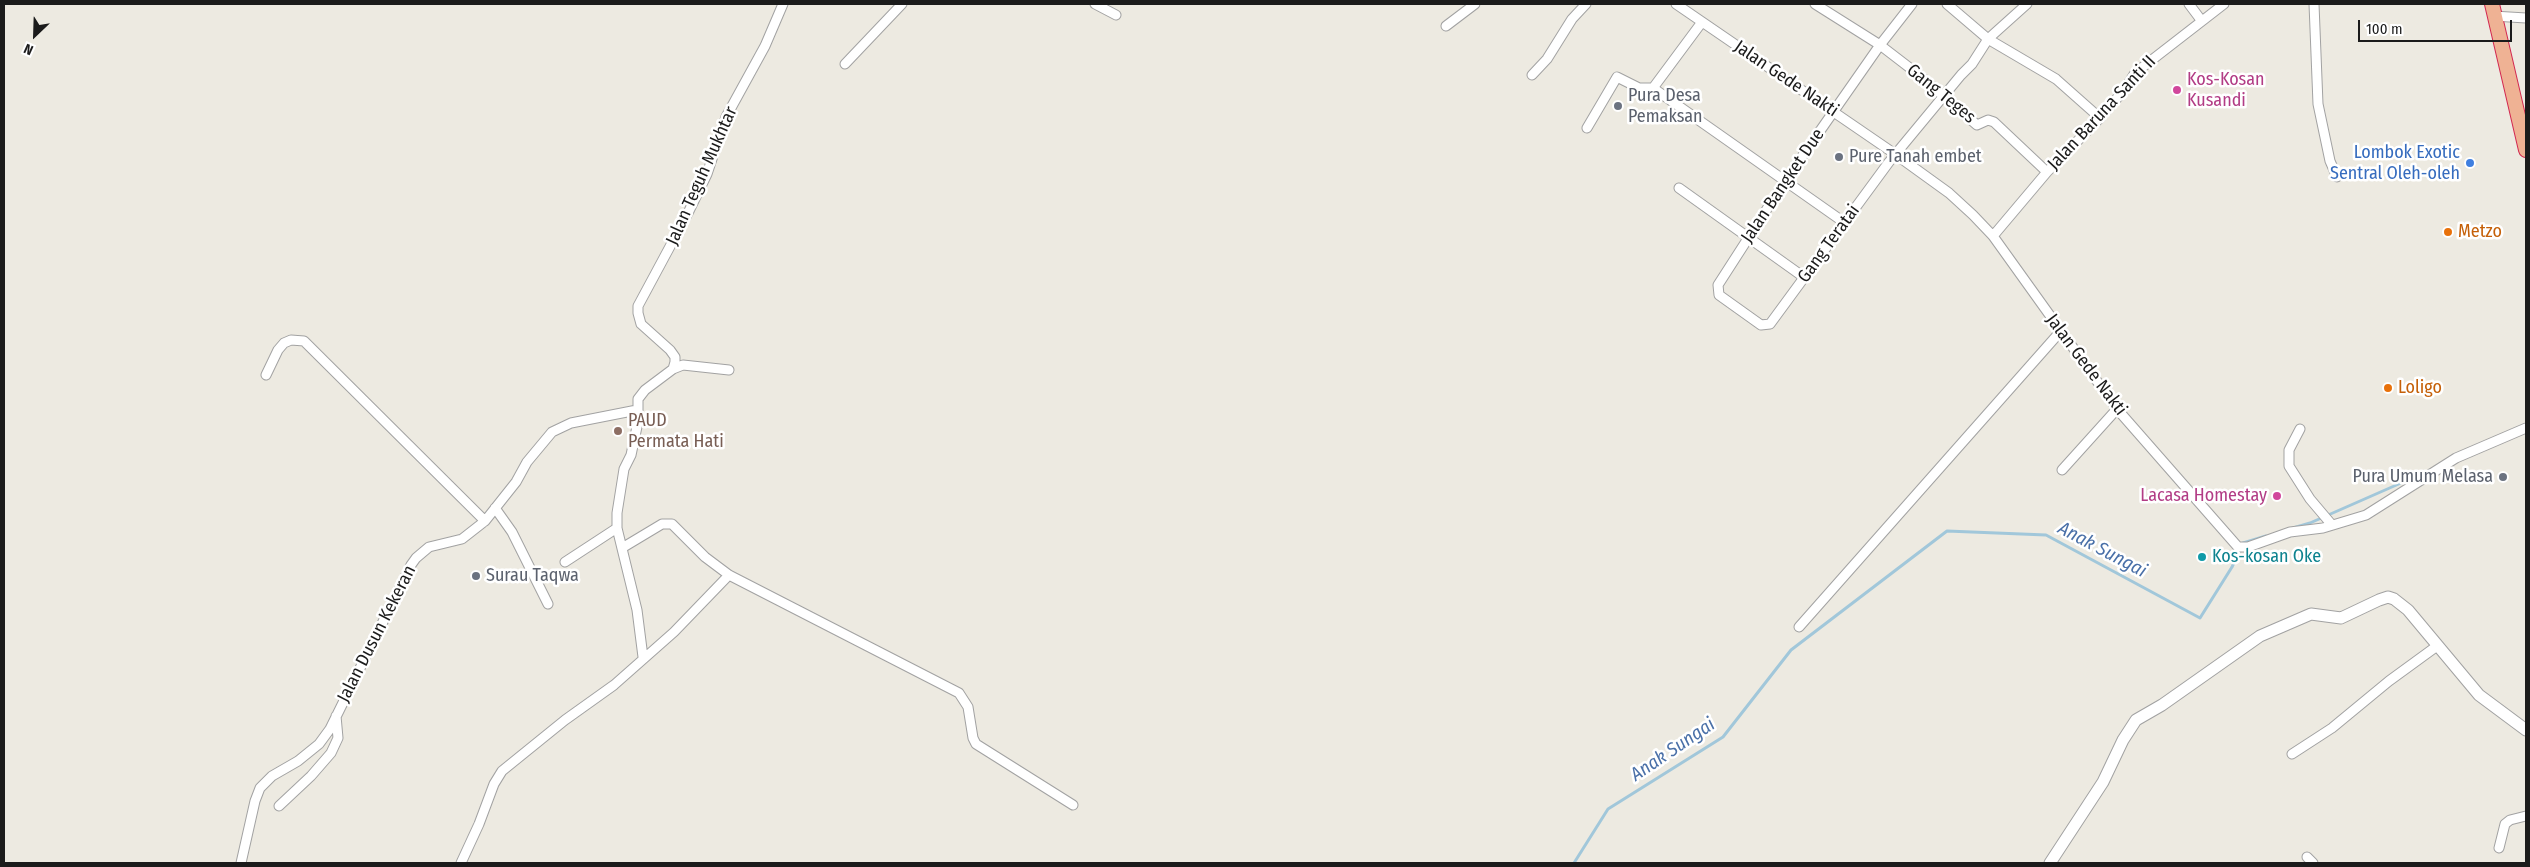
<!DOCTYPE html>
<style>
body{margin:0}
#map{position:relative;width:2530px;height:867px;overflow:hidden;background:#edeae1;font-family:"Fira Sans Condensed",sans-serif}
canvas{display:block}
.frame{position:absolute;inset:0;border:5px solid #1b1b1b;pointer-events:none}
.north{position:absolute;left:10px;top:10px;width:50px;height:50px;-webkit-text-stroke:4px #fff;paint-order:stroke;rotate:204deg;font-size:14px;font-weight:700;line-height:20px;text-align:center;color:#1b1b1b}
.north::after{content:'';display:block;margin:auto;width:18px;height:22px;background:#1b1b1b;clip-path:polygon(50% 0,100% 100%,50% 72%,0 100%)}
.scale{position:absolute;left:2358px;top:20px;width:154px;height:22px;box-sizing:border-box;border:2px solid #1b1b1b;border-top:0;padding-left:6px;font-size:15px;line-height:18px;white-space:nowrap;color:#1b1b1b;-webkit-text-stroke:4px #fff;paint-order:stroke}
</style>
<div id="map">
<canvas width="2530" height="867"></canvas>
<div class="frame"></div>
<div class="north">N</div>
<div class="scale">100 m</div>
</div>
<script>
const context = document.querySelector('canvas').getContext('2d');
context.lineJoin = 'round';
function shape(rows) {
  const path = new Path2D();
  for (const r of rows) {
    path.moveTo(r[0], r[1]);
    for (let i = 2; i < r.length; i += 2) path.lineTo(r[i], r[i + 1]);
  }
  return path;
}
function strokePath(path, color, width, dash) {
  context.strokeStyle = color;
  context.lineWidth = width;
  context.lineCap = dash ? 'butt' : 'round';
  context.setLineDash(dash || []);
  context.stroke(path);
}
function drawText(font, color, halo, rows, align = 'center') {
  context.font = font + ' "Fira Sans Condensed",sans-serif';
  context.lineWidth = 5;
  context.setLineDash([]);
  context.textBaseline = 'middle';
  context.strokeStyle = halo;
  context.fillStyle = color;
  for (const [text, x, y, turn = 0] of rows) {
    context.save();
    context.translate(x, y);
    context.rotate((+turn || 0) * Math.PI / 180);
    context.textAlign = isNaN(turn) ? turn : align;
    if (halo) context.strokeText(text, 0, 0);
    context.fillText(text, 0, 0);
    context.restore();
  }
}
strokePath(shape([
 [2293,528,2310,523,2426,472],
 [1574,863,1608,809,1723,737,1791,650,1947,531,2046,535,2200,618,2232,567,2243,543,2266,536]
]), '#a1c7da', 3);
const minor = shape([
 [1095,4,1116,15],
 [1676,4,1895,154,1949,193,1973,215,1993,236,2117,409,2238,547,2248,547,2290,532,2323,528,2366,515,2456,458,2526,428],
 [1815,4,1880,45,1919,75,1977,125,1988,120,1994,122,2047,172],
 [1912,4,1880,45,1785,181,1718,285,1719,295,1761,325,1770,324,1889,162,1961,75,1972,64,1988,39,2027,4],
 [1947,4,1988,39,2056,79,2100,118],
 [2189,4,2201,20],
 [2314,4,2318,104,2330,161,2337,177],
 [2493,16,2526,18],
 [1446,26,1475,4],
 [845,64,902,4],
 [1532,75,1547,59,1572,19,1586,4],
 [1653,88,1845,223],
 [1653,88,1702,22],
 [1587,128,1617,77,1639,88,1653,88],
 [1679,188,1805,278],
 [1993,236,2047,172,2100,118,2125,89,2135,73,2224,4],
 [673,369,683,365,729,370],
 [266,375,278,350,284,343,291,340,304,341,485,521],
 [2300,429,2289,450,2289,466,2310,499,2332,525],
 [2062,470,2117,409],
 [495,508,512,532,548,604],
 [622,548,662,524,672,524,705,557,729,575,959,693,968,707,973,738,976,744,1073,805],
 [565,562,617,528],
 [1799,627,2060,332],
 [643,657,637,610,617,528,617,513,624,469,631,455,638,422,638,399,645,390,673,369,675,362,675,357,670,350,641,324,638,313,638,306,688,213,707,174,726,117,765,46,783,4],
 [2292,754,2332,728,2389,681,2437,646],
 [279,806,311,776,331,753,338,738,336,716],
 [2499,848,2505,824,2510,820,2526,816],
 [2307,857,2313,863],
 [241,863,255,801,260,788,272,776,298,761,319,744,330,729,411,565,416,558,429,547,462,539,485,521,516,482,527,462,552,432,571,423,637,410],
 [461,863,479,824,494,784,502,771,565,720,614,685,674,632,729,575]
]);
const tertiary = shape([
 [2050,863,2103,782,2123,740,2136,720,2162,705,2260,636,2311,614,2341,618,2379,600,2388,597,2394,599,2408,610,2479,695,2526,730]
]);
const trunk = shape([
 [2492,4,2526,150]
]);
strokePath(minor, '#a2a2a2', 11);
strokePath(tertiary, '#a2a2a2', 13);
strokePath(trunk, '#d22750', 16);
strokePath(minor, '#fff', 9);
strokePath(tertiary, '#fff', 11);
strokePath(trunk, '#efb294', 14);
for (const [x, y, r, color] of [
 [2177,90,5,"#d1479c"],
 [1618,106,5,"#6b7280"],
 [1839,157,5,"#6b7280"],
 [2470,163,5,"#3f7fe0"],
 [2448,232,5,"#e8710a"],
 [2388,388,5,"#e8710a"],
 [618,431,5,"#8d6e63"],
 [2503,477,5,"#6b7280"],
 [2277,496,5,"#d1479c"],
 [2202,557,5,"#0f9aa8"],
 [476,576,5,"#6b7280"]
]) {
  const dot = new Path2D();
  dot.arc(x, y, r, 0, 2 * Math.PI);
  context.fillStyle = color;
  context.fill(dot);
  strokePath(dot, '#fff', 2);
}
drawText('18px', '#1b1b1b', '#fff', [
 ["Jalan Gede Nakti",1786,79,34],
 ["Gang Teges",1941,94,39],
 ["Jalan Baruna Santi II",2102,113,-47],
 ["Jalan Teguh Mukhtar",702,176,-66],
 ["Jalan Bangket Due",1783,186,-56],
 ["Gang Teratai",1829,244,-54],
 ["Jalan Gede Nakti",2086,365,53],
 ["Jalan Dusun Kekeran",377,634,-63]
]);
drawText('18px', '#b23c85', '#fff', [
 ["Kos-Kosan",2187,80],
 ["Kusandi",2187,101],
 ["Lacasa Homestay",2267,496,"right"]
], 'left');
drawText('18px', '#5b616d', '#fff', [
 ["Pura Desa",1628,96],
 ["Pemaksan",1628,117],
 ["Pure Tanah embet",1849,157],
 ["Pura Umum Melasa",2493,477,"right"],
 ["Surau Taqwa",486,576]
], 'left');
drawText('18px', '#366cbe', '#fff', [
 ["Lombok Exotic",2460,153],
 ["Sentral Oleh-oleh",2460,174]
], 'right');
drawText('18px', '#c56008', '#fff', [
 ["Metzo",2458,232],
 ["Loligo",2398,388]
], 'left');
drawText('18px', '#785e54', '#fff', [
 ["PAUD",628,421],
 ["Permata Hati",628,442]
], 'left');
drawText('18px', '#0d838f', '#fff', [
 ["Kos-kosan Oke",2212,557]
], 'left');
drawText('italic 19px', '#4a70a8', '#fff', [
 ["Anak Sungai",2102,550,28],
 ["Anak Sungai",1673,750,-34]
]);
</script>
